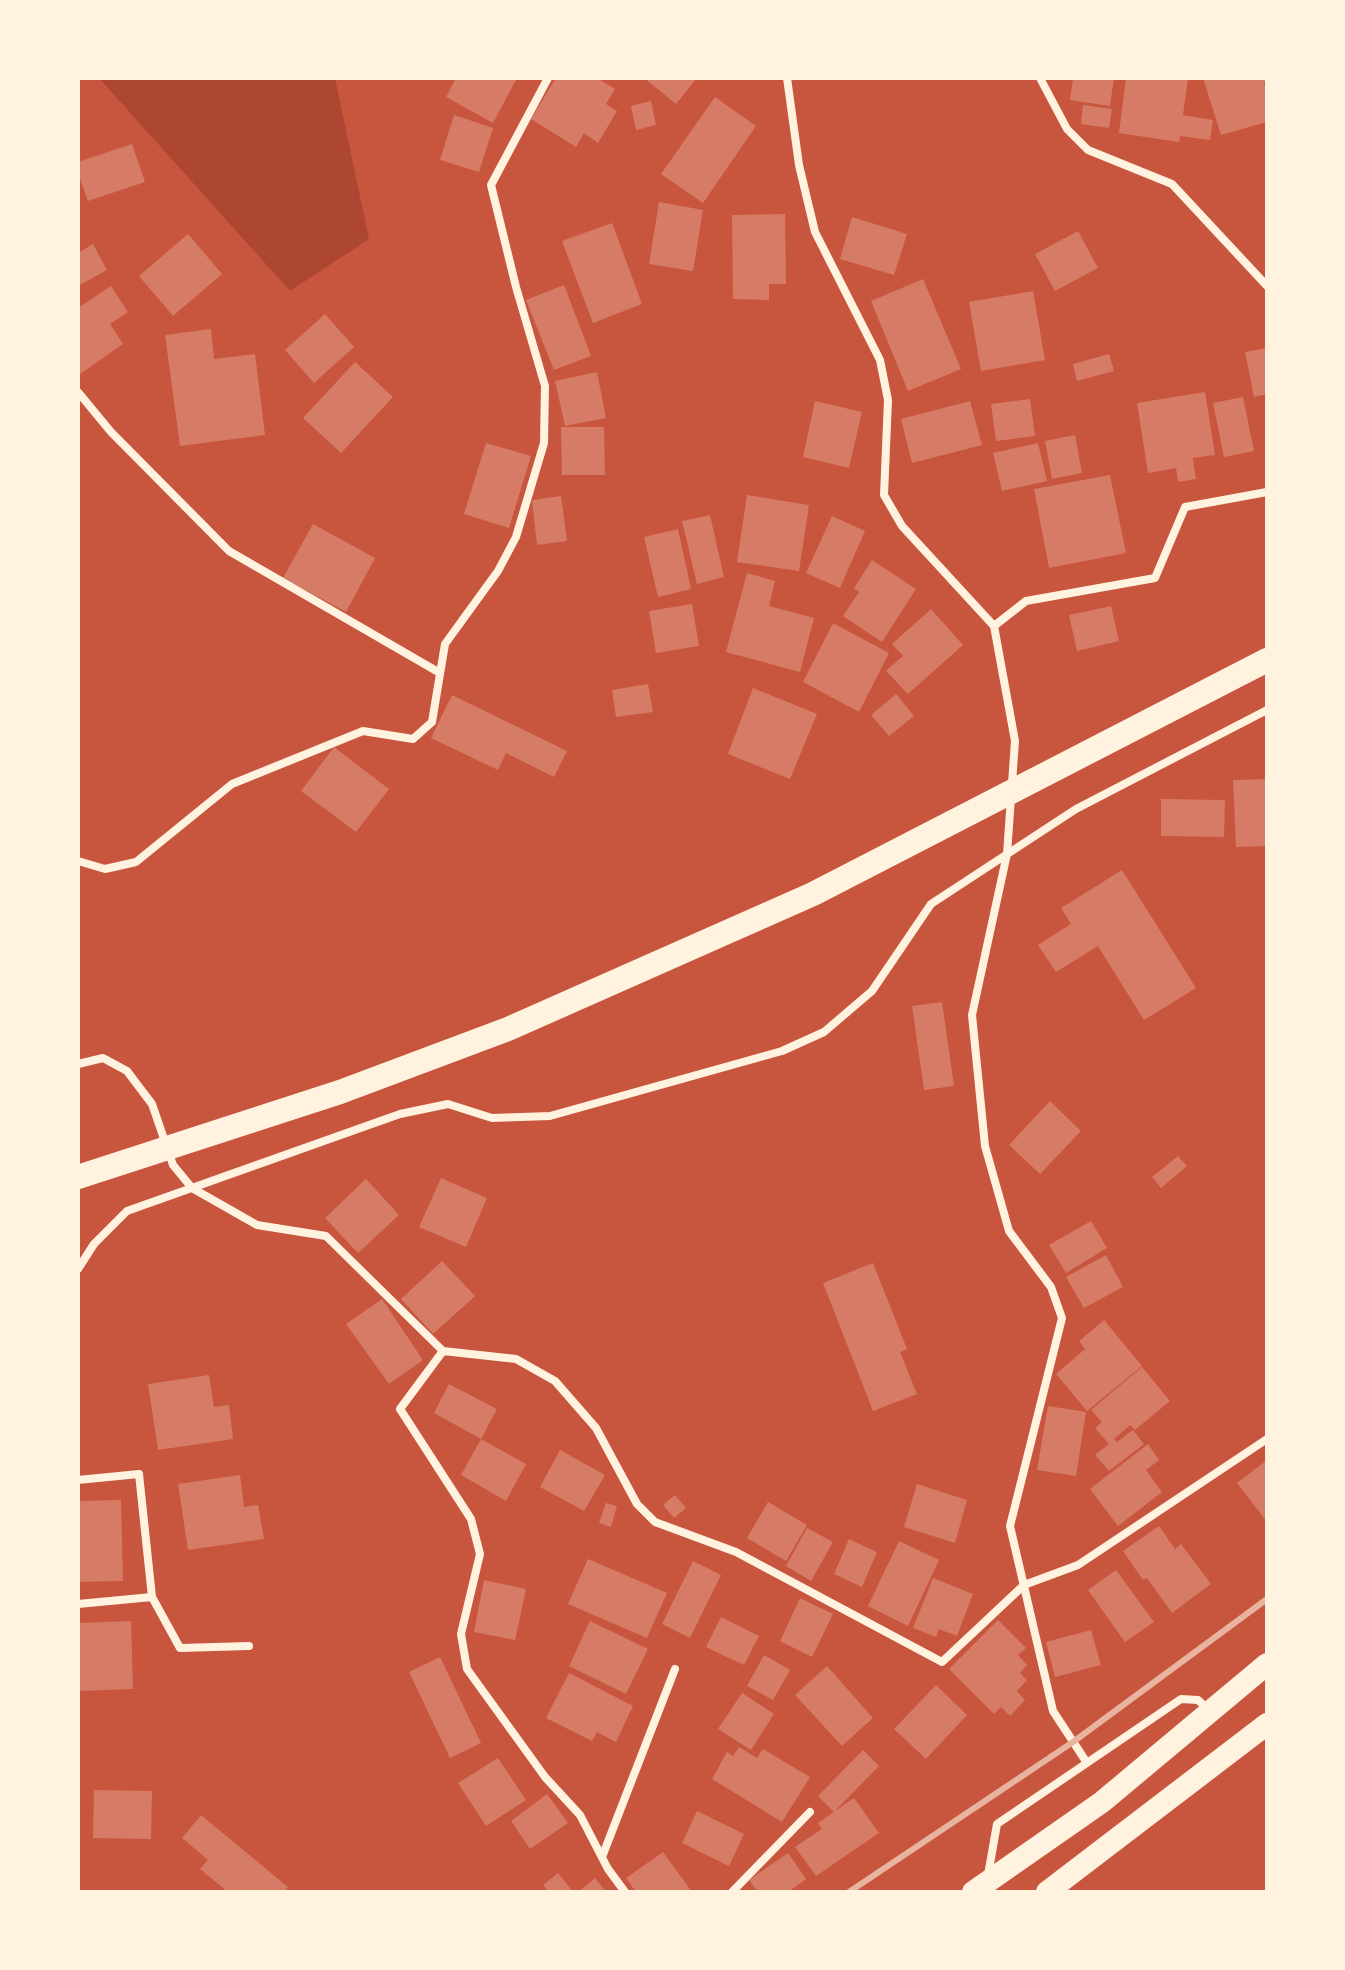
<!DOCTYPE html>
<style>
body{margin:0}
#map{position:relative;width:1345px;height:1970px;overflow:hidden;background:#c8553d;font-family:Raleway,sans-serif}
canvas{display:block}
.frame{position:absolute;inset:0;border:80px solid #fff3e0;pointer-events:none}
</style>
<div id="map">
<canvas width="1345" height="1970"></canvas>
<div class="frame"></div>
</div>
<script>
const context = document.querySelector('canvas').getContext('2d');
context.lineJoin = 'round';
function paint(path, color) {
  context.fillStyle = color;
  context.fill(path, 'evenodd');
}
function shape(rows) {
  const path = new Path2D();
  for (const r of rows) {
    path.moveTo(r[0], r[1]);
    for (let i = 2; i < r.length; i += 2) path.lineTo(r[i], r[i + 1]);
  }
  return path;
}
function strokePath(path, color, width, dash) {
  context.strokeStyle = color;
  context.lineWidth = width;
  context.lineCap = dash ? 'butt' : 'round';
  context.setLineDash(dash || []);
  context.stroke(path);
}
paint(shape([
 [99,78,335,78,369,239,290,291]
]), '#ae4732');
paint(shape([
 [456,78,517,78,493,123,446,97],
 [556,78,597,78,615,89,606,104,617,111,598,143,584,133,576,147,531,119],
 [644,78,697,78,676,104],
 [1073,78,1114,78,1110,106,1070,100],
 [1126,78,1188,78,1183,115,1213,120,1210,140,1180,136,1179,142,1119,133],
 [1203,78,1267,78,1267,82,1264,83,1267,94,1267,122,1221,135],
 [715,97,756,126,703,203,661,174],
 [651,101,656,125,636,130,631,106],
 [1083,105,1112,109,1109,128,1081,124],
 [454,115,493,128,479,172,440,160],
 [132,144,145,182,88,201,78,173,78,162],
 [659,202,703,210,693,271,649,264],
 [785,214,786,284,769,284,769,300,733,299,732,215],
 [852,217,907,234,894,275,840,259],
 [612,223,642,304,593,323,562,241],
 [1078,231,1098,268,1055,291,1035,254],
 [188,234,222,274,173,316,139,276],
 [93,244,107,270,78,286,78,253],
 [923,279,961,369,908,391,871,301],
 [564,285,591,356,554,370,526,300],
 [111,286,128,312,110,324,123,344,80,374,78,308],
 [1033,291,1045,360,981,371,969,302],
 [325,314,354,347,314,383,285,350],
 [211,329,214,359,255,354,265,435,180,446,165,335],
 [1267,348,1267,394,1254,397,1245,352],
 [1109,354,1114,371,1077,381,1073,364],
 [355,362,393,397,341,453,303,418],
 [597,372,606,418,565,426,555,381],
 [1205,392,1215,455,1193,458,1196,479,1178,482,1176,468,1148,473,1137,403],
 [1243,397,1254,451,1224,457,1213,403],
 [1030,399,1035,436,996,441,991,404],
 [815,401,862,412,849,468,803,457],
 [970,401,982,445,912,463,901,419],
 [561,427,604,427,605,475,562,475],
 [1075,435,1082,473,1052,479,1045,441],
 [486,443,531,456,509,528,464,514],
 [1038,443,1047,481,1002,491,993,453],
 [1110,475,1126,553,1049,568,1034,489],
 [747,495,809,505,799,571,737,562],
 [561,496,567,541,537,545,532,500],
 [710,515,724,577,697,584,682,521],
 [832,516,865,531,840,588,806,573],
 [313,524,375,558,346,612,283,578],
 [678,529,691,589,658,597,644,537],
 [872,560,916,589,882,642,843,616,859,592,854,588],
 [747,573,775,581,769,606,814,618,800,672,726,652],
 [692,604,699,646,656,653,649,611],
 [1111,606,1119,641,1077,651,1069,615],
 [931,609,963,645,908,694,886,671,903,656,892,644],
 [833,623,889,653,859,712,803,682],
 [648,684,653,712,616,717,612,690],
 [753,688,817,714,790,779,728,754],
 [896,694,914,716,889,736,871,715],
 [452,695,567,751,554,777,506,753,498,770,431,738],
 [334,747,389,789,356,832,301,791],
 [1267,779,1267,846,1236,847,1233,780],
 [1161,799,1225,800,1224,837,1161,836],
 [1122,870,1196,988,1144,1020,1098,946,1056,972,1038,945,1071,924,1061,908],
 [942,1002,954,1086,924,1090,912,1006],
 [1050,1101,1081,1131,1040,1174,1009,1145],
 [1178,1156,1187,1166,1161,1188,1152,1177],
 [441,1178,487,1198,466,1247,419,1227],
 [366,1179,399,1215,358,1253,325,1218],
 [1091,1221,1107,1248,1066,1273,1049,1245],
 [1106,1255,1123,1287,1084,1308,1066,1277],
 [442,1261,475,1296,433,1334,401,1299],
 [873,1263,907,1349,900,1352,917,1394,873,1411,823,1283],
 [382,1299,423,1360,389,1384,346,1324],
 [1104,1320,1142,1366,1087,1411,1056,1374,1085,1349,1079,1341],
 [1142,1367,1170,1401,1135,1430,1130,1425,1114,1439,1117,1442,1133,1430,1144,1444,1109,1471,1095,1455,1109,1444,1095,1428,1102,1422,1091,1410],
 [209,1375,214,1407,229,1405,233,1439,158,1450,148,1384],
 [449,1384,497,1409,481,1439,434,1413],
 [1048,1406,1086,1412,1076,1476,1037,1470],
 [481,1439,526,1464,506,1501,461,1475],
 [1148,1444,1159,1460,1146,1470,1162,1492,1118,1526,1090,1489],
 [560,1450,605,1475,584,1511,540,1487],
 [1267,1460,1267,1522,1237,1483],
 [240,1475,244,1507,258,1505,264,1539,188,1550,178,1484],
 [917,1484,967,1500,955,1543,904,1527],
 [675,1495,686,1508,674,1518,663,1505],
 [121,1500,123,1581,78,1582,78,1501],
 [768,1502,807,1525,786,1561,747,1538],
 [606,1503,617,1506,611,1527,599,1523],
 [1159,1526,1175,1549,1181,1544,1211,1584,1172,1613,1147,1578,1143,1580,1123,1551],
 [807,1528,833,1542,811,1581,786,1566],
 [849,1539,877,1552,862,1587,834,1574],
 [899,1541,939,1560,908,1626,868,1606],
 [588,1559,667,1593,647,1638,568,1604],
 [693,1561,721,1575,690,1638,662,1624],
 [1116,1570,1154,1622,1125,1642,1088,1590],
 [933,1578,973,1594,957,1636,939,1629,936,1637,913,1628],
 [484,1580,526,1589,515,1640,474,1632],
 [800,1598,833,1614,812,1657,780,1641],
 [721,1617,759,1636,744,1665,706,1647],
 [998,1620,1026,1648,1018,1655,1027,1665,1020,1673,1027,1680,1017,1691,1025,1700,1010,1716,1001,1707,994,1714,949,1669],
 [131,1621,133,1689,78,1691,78,1623],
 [590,1621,648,1649,626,1694,569,1666],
 [1091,1630,1101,1665,1055,1677,1046,1642],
 [764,1655,790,1670,773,1700,747,1686],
 [440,1657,481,1743,450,1758,409,1672],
 [827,1666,873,1718,842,1746,795,1695],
 [569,1673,633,1706,616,1742,597,1732,592,1741,546,1718],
 [936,1685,967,1715,926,1759,894,1729],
 [742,1693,774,1714,751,1750,718,1729],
 [739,1747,757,1758,763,1749,810,1777,782,1822,712,1779,727,1752,733,1756],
 [863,1750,879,1766,834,1812,818,1796],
 [498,1758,526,1800,486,1826,458,1783],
 [94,1790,152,1791,151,1839,93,1838],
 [547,1794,568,1823,530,1849,511,1821],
 [854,1798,879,1833,816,1876,795,1847,822,1829,818,1823],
 [697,1811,744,1834,729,1866,682,1843],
 [201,1815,288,1887,284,1892,228,1892,200,1869,208,1860,182,1838],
 [663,1852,692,1892,636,1892,626,1878],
 [788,1853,806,1879,788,1892,758,1892,749,1880],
 [558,1873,573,1892,549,1892,543,1885],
 [595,1878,606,1892,578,1892]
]), '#d67c66');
strokePath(shape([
 [787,78,799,165,815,232,880,360,888,400,884,495,902,526,994,626,1015,741,1007,854,972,1015,985,1146,1009,1231,1051,1287,1062,1318,1010,1526,1053,1711,1087,1763],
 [1040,78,1067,129,1088,150,1172,184,1267,286],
 [78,392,111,432,229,551,440,673],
 [994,626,1026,601,1155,578,1185,507,1267,492],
 [78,861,105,869,136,862,232,784,363,731,413,739,432,722,445,644,498,571,516,537,544,443,545,386,516,287,491,185,548,78],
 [78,1064,103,1058,127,1071,152,1104,173,1165,192,1188,257,1225,326,1236,443,1351,516,1359,555,1381,596,1428,637,1504,655,1522,736,1552,942,1662,1024,1585,1078,1565,1267,1439],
 [78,1269,94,1244,127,1211,400,1114,448,1104,492,1118,550,1116,782,1051,824,1032,872,991,931,904,1076,809,1267,710],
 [443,1351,400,1409,471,1519,480,1554,461,1634,467,1669,545,1777,580,1815,608,1869,625,1892],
 [78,1480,139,1474,152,1597,180,1648,249,1646],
 [78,1604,152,1597],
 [602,1857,675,1669],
 [988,1875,997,1824,1181,1699,1198,1700,1209,1710],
 [732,1892,810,1812]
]), '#fff3e0', 8);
strokePath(shape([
 [973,1892,1102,1802,1267,1664],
 [1047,1892,1267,1724]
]), '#fff3e0', 22);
strokePath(shape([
 [78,1177,340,1092,508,1029,813,894,1267,660]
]), '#fff3e0', 24);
strokePath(shape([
 [849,1892,1073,1742,1267,1599]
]), '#e9b49f', 6);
</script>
